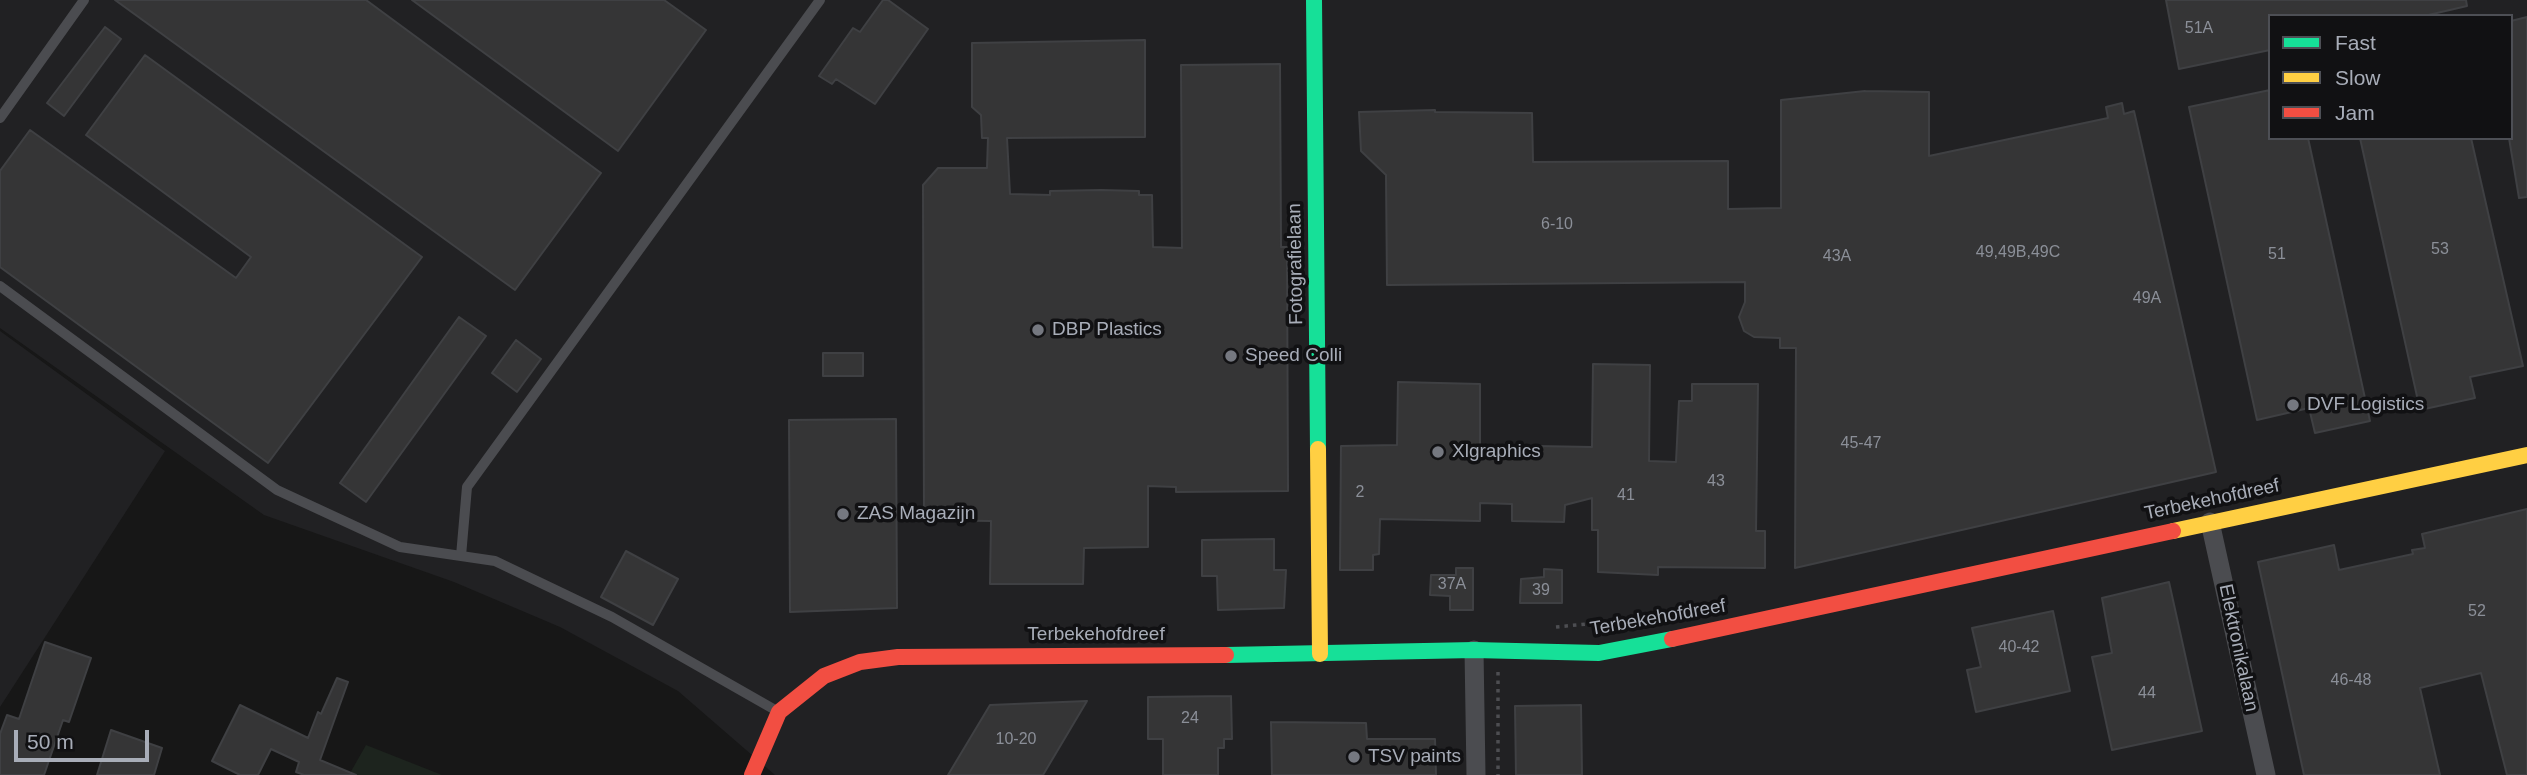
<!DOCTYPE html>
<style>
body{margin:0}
#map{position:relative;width:2527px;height:775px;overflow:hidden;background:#171717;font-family:Arial,sans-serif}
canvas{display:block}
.legend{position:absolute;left:2268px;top:14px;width:245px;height:126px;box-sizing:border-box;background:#111113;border:2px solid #4d4f55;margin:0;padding:9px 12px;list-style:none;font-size:21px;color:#a8adb8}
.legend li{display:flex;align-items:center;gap:14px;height:35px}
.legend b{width:35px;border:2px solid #4d4f55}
.scale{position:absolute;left:14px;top:730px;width:135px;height:32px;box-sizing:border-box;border:4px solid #a8adb8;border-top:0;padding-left:9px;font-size:21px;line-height:24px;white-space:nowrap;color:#a8adb8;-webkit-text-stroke:5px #111113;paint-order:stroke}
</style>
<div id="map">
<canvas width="2527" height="775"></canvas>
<ul class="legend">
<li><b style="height:9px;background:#16e098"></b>Fast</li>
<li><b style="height:9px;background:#ffcf43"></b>Slow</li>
<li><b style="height:9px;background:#f24e42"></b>Jam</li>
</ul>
<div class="scale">50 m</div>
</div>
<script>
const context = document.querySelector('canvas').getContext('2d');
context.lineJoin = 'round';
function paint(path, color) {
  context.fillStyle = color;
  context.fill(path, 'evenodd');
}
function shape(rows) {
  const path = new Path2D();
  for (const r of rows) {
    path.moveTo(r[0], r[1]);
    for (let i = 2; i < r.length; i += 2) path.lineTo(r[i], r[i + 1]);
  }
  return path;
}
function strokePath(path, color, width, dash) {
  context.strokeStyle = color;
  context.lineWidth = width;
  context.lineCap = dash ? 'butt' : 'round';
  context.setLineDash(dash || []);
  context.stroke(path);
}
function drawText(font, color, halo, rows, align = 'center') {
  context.font = font + ' Arial,sans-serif';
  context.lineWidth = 7;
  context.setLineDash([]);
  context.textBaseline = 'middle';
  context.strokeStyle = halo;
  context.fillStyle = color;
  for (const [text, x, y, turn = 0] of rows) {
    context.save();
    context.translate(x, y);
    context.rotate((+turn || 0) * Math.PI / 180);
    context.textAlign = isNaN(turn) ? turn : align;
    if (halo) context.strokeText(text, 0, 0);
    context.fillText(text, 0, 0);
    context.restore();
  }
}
paint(shape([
 [0,0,2527,0,2527,775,775,775,678,691,560,627,454,582,264,515,0,328],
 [2270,16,2511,16,2511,138,2270,138],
 [0,331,165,451,0,707]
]), '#212123');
paint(shape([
 [366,745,442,775,349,775]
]), '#1d241e');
const building = shape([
 [115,0,366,0,601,173,515,290,115,0],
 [412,0,664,0,706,30,618,151,412,0],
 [883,0,888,0,928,29,875,104,836,79,832,84,819,76,853,28,860,32,883,0],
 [2166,0,2466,0,2467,6,2424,16,2270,16,2270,50,2179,69,2166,0],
 [2527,17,2527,197,2519,198,2509,138,2511,138,2511,21,2527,17],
 [105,27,121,39,64,116,47,103,105,27],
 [1145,40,1145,137,1007,138,1010,194,1050,195,1050,191,1101,190,1139,191,1139,195,1152,195,1153,247,1182,248,1181,65,1280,64,1281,247,1287,247,1288,491,1176,492,1176,487,1148,486,1148,547,1084,548,1083,584,990,584,991,521,924,520,923,185,938,168,987,168,988,138,982,138,981,115,972,107,972,43,1145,40],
 [145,55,422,257,268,463,0,267,0,171,30,130,236,278,251,257,86,135,145,55],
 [2270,90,2270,138,2308,138,2370,421,2315,433,2309,408,2257,420,2189,107,2270,90],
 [1865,91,1929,92,1929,156,2108,118,2106,107,2122,103,2124,114,2134,111,2216,472,1795,568,1796,348,1780,348,1780,338,1754,337,1744,331,1739,317,1745,302,1745,282,1387,285,1386,175,1361,151,1359,112,1435,110,1435,112,1532,113,1533,162,1728,161,1728,209,1781,208,1781,100,1865,91],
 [2360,138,2471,138,2523,366,2470,377,2475,398,2420,410,2360,138],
 [459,317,486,336,366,502,340,483,459,317],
 [516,340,541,359,517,392,492,373,516,340],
 [823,353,863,353,863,376,823,376,823,353],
 [1593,364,1650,365,1649,461,1676,462,1679,401,1692,401,1692,384,1758,384,1756,531,1765,531,1765,568,1658,567,1658,575,1598,572,1598,530,1592,530,1592,498,1565,505,1564,522,1512,521,1512,504,1480,503,1480,521,1380,519,1379,554,1373,555,1373,570,1340,570,1341,446,1397,445,1398,382,1480,384,1480,445,1592,447,1593,364],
 [896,419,897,608,790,612,789,420,896,419],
 [2527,509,2527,775,2507,775,2481,673,2420,688,2440,775,2304,775,2258,562,2334,545,2339,570,2413,554,2412,550,2425,548,2422,534,2527,509],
 [1274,539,1274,570,1286,570,1284,608,1218,610,1217,576,1202,576,1202,540,1274,539],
 [626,551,678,579,653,625,601,597,626,551],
 [1456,568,1473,568,1473,610,1450,610,1450,596,1430,595,1431,575,1456,575,1456,568],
 [1544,569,1562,570,1562,603,1520,603,1521,579,1544,577,1544,569],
 [2169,582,2202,731,2112,750,2092,657,2112,653,2102,598,2169,582],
 [2053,611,2070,691,1976,712,1967,670,1981,667,1972,628,2053,611],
 [45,642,91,658,69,722,63,720,44,775,0,775,0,734,7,715,19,719,45,642],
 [337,678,348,682,320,760,356,775,304,775,296,772,299,762,271,749,258,775,240,775,212,761,240,705,308,738,318,712,321,714,337,678],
 [1231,696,1232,739,1224,739,1224,748,1218,748,1218,775,1163,775,1163,739,1148,739,1148,697,1231,696],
 [1087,701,1043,775,948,775,990,705,1087,701],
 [1581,705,1582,775,1516,775,1515,706,1581,705],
 [1271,722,1366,723,1367,739,1435,739,1436,775,1272,775,1271,722],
 [111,730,162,748,154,775,97,775,111,730]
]);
paint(building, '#353536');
strokePath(building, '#3f4043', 2);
strokePath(shape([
 [1556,627,1659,617],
 [1498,672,1498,775]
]), '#4d4e52', 3.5, [3.5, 5]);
strokePath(shape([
 [0,118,84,0],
 [0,286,277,490,400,547,495,561,612,617,777,711],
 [461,556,467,487,820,0]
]), '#4b4c50', 10);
strokePath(shape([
 [2210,522,2266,775],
 [1474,650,1476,775]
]), '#4b4c50', 19);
strokePath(shape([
 [1314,0,1318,449],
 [1226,655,1474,650,1599,653,1672,639]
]), '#16e098', 16);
strokePath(shape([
 [1318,449,1320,654],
 [2173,531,2527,455]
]), '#ffcf43', 16);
strokePath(shape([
 [1672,639,2173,531],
 [752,775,779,712,824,676,860,662,898,657,1226,655]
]), '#f24e42', 16);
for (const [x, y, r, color] of [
 [1038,330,7,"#757880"],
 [1231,356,7,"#757880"],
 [2293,405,7,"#757880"],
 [1438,452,7,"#757880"],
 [843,514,7,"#757880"],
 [1354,757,7,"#757880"]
]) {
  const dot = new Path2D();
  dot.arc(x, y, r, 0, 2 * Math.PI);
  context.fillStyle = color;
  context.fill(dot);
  strokePath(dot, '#111113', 2.5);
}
drawText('16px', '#8b8f98', null, [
 ["51A",2199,29],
 ["6-10",1557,225],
 ["53",2440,250],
 ["49,49B,49C",2018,253],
 ["51",2277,255],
 ["43A",1837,257],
 ["49A",2147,299],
 ["45-47",1861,444],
 ["43",1716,482],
 ["2",1360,493],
 ["41",1626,496],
 ["37A",1452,585],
 ["39",1541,591],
 ["52",2477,612],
 ["40-42",2019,648],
 ["46-48",2351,681],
 ["44",2147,694],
 ["24",1190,719],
 ["10-20",1016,740]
]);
drawText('19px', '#a8adb8', '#111113', [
 ["Fotografielaan",1296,264,-91],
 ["Terbekehofdreef",2212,500,-12],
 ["Terbekehofdreef",1658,618,-10],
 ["Terbekehofdreef",1096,635],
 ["Elektronikalaan",2238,648,78]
]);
drawText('19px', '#a8adb8', '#111113', [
 ["DBP Plastics",1052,330],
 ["Speed Colli",1245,356],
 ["DVF Logistics",2307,405],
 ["Xlgraphics",1452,452],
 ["ZAS Magazijn",857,514],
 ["TSV paints",1368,757]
], 'left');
</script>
